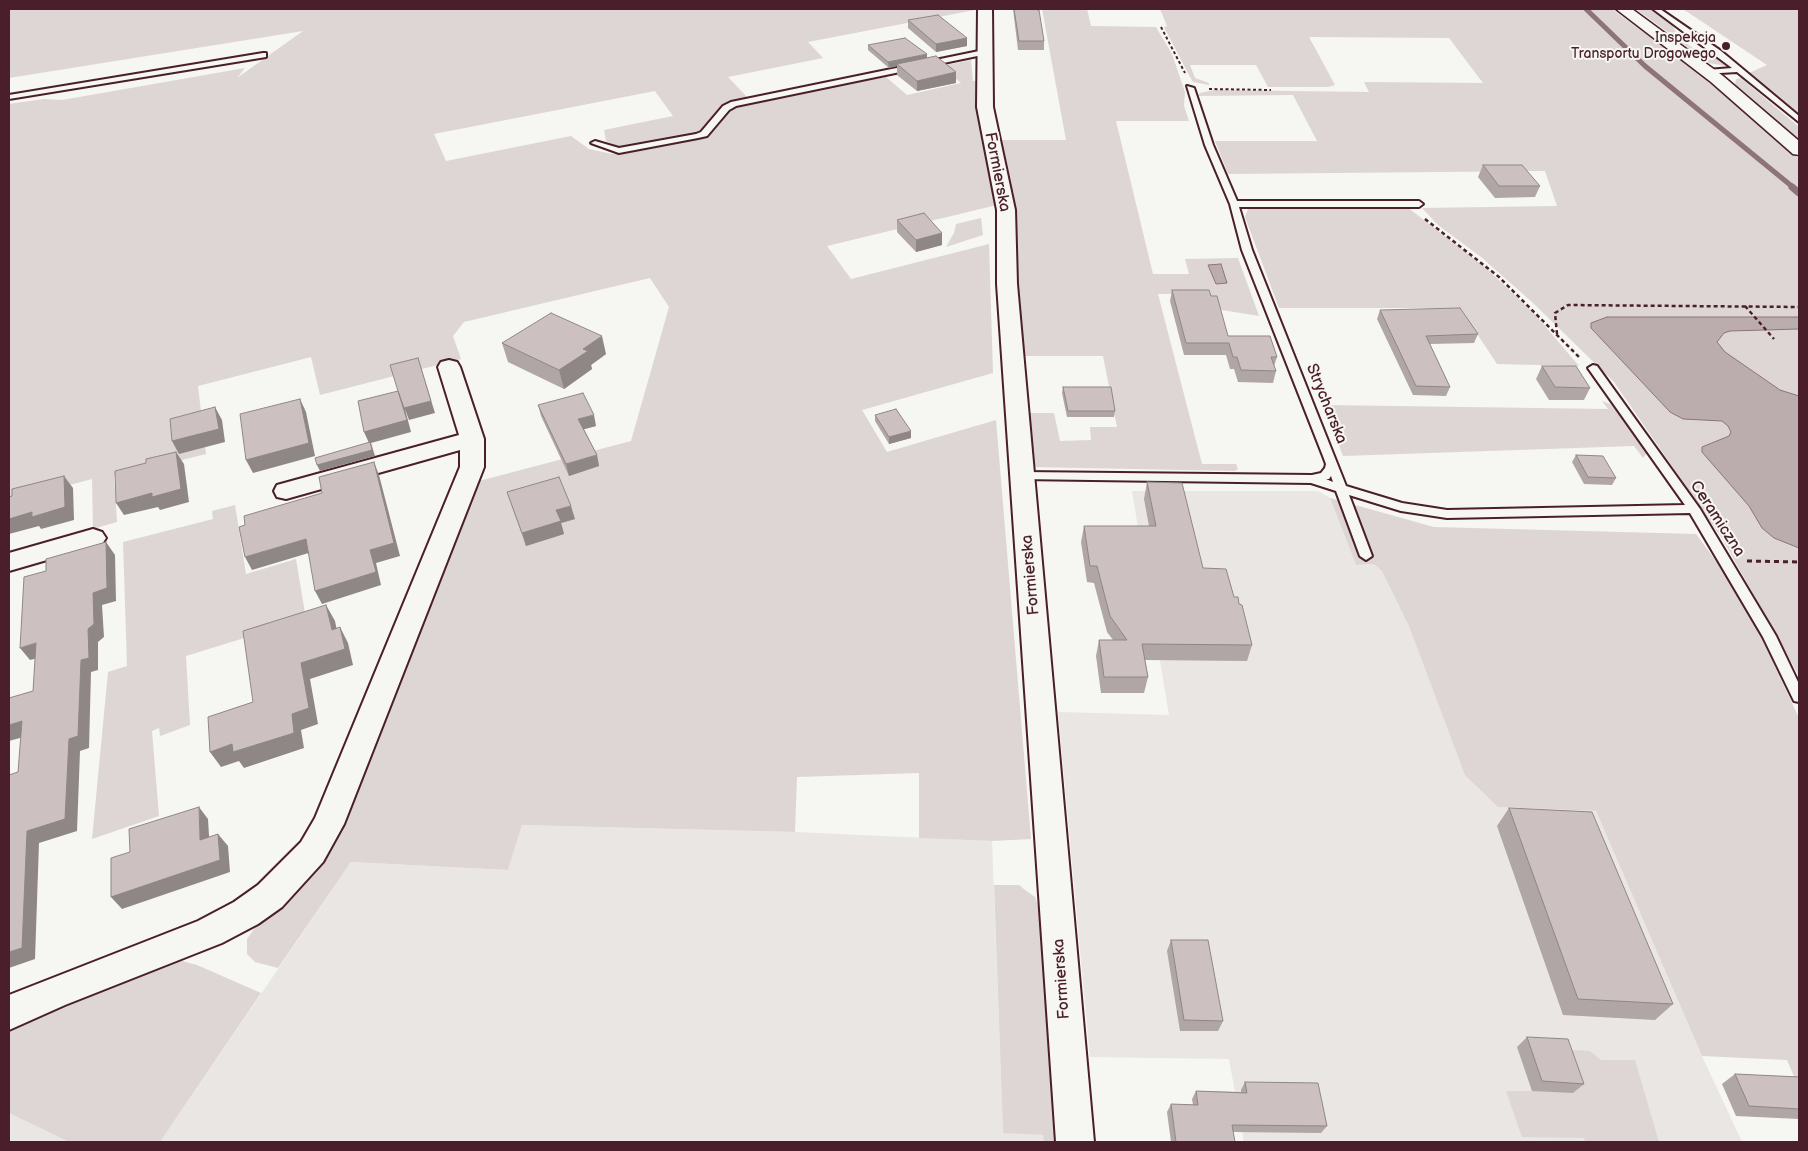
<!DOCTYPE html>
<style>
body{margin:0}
#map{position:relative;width:1808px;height:1151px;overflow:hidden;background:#f6f6f2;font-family:"Balsamiq Sans",sans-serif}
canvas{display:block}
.frame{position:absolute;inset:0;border:10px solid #4a1f2b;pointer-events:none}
</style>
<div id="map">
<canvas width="1808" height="1151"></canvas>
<div class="frame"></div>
</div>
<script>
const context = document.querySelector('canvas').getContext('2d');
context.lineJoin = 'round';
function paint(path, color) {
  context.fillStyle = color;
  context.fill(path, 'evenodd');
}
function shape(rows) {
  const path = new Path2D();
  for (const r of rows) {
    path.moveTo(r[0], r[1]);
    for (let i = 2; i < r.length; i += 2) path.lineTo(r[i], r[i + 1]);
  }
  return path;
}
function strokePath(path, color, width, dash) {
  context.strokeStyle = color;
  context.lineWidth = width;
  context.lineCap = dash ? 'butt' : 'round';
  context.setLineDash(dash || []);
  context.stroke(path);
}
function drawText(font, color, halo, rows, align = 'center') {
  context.font = font + ' "Balsamiq Sans",sans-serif';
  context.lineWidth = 4;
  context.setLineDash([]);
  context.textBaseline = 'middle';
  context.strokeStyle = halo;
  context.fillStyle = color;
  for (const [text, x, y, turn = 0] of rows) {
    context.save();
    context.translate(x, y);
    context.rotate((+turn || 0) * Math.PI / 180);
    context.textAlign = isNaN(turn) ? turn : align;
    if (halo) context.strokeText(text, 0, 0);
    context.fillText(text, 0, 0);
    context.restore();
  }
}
paint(shape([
 [1132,491,1318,491,1330,498,1356,565,1374,564,1383,571,1498,807,1596,811,1702,1056,1742,1142,1244,1142,1229,1059,1090,1057,1058,712,1169,715],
 [522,825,795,832,992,841,1003,1132,1044,1135,1044,1142,160,1142,351,862,508,870],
 [9,1113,69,1142,9,1142]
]), '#e9e6e3');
paint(shape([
 [9,9,980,9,808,42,823,58,728,77,748,98,729,102,700,131,690,135,628,147,620,147,606,141,604,130,673,116,655,91,434,134,446,161,571,136,589,149,612,154,623,154,700,139,715,130,729,110,743,104,886,77,907,95,961,83,942,66,971,60,973,81,978,81,997,205,827,246,851,279,989,244,993,373,862,410,887,452,996,420,1031,839,992,841,919,838,919,773,797,777,795,832,522,825,508,870,351,862,278,968,255,962,247,954,247,939,257,925,315,872,336,836,479,481,631,441,669,307,650,278,464,322,453,336,461,359,320,395,311,357,198,386,206,454,114,477,117,522,93,529,92,479,9,501,9,104,44,99,62,100,245,68,237,78,303,31,9,78],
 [1042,9,1087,9,1091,26,1156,27,1172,54,1185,92,1184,106,1189,121,1116,121,1153,274,1189,274,1185,259,1238,258,1259,316,1222,310,1197,294,1158,294,1202,464,1236,464,1238,469,1235,471,1031,467,1026,413,1054,413,1060,441,1091,440,1090,427,1117,427,1103,356,1021,356,998,140,1066,140],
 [1160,9,1612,9,1693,69,1799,159,1799,676,1723,540,1614,382,1532,302,1481,257,1438,225,1422,208,1557,206,1545,171,1228,174,1215,141,1317,141,1293,95,1198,96,1200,93,1214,90,1369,92,1364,82,1483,83,1449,38,1309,37,1335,85,1328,87,1268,87,1256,65,1190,65,1195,78,1209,83,1209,85,1193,82,1190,77,1164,27,1167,26],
 [1636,9,1649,9,1672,25,1676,32,1673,33,1698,52,1719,59,1726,66,1709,63],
 [1683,9,1799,9,1799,114,1749,73,1767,65],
 [1741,78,1799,127,1799,140,1735,85,1736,79],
 [1262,207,1407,207,1486,268,1534,313,1579,366,1497,364,1460,308,1279,308,1245,217,1248,209],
 [981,218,983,235,946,247,954,233,956,224],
 [1602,401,1610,404,1616,410,1647,453,1643,458,1634,446,1343,456,1324,405,1608,409],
 [1330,498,1434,527,1696,534,1724,572,1762,639,1799,718,1799,1088,1787,1060,1702,1056,1596,811,1498,807,1465,775,1409,626,1382,571,1374,564,1356,565],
 [235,505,246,574,296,559,306,619,186,656,190,725,160,736,159,728,152,731,159,816,92,839,108,672,127,666,123,542,213,519,212,511],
 [994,885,1019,885,1025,890,1035,897,1042,916,1058,1142,1044,1142,1043,1135,1003,1133],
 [182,961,197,965,261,993,160,1142,69,1142,9,1113,9,1031,164,964],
 [1557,1049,1590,1051,1601,1060,1635,1060,1659,1142,1585,1142,1584,1138,1522,1137,1506,1091,1532,1091]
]), '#ddd6d5');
const water = shape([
 [1221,264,1227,283,1216,284,1208,265,1221,264],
 [1607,317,1799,317,1799,329,1730,331,1724,333,1717,342,1725,352,1780,390,1799,396,1799,548,1774,538,1762,528,1749,506,1702,452,1702,447,1729,436,1731,432,1728,426,1722,421,1683,419,1670,412,1591,328,1591,323,1607,317]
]);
paint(water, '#bbadae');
strokePath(water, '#8e747a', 1);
strokePath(shape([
 [1586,9,1645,66,1794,188]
]), '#8e747a', 5);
strokePath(shape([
 [1792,187,1799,193]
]), '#8e747a', 7);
const service = shape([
 [1653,9,1660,9,1721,51,1799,116,1799,122,1737,72,1704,74,1704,70,1707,70,1732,68,1653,9],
 [984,50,988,52,987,54,736,106,729,110,707,136,698,138,619,153,591,143,595,141,619,148,696,134,701,132,723,106,731,102,984,50],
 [263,53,266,53,266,57,9,99,9,95,263,53],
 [1187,86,1194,88,1213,145,1237,201,1419,201,1423,204,1419,207,1239,207,1252,250,1346,486,1402,503,1447,510,1685,505,1588,368,1593,365,1597,366,1700,509,1776,636,1799,684,1799,702,1794,701,1763,637,1690,513,1447,518,1401,511,1349,495,1372,556,1366,560,1360,556,1336,491,1311,483,1019,479,1017,476,1019,473,1023,472,1312,475,1321,473,1325,468,1326,464,1323,456,1242,250,1230,204,1205,145,1187,86],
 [1331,476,1333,482,1326,479,1329,479,1331,476]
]);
const minor = shape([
 [978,9,992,9,993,107,1015,210,1017,284,1094,1142,1056,1142,997,284,997,210,977,107,978,9],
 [449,360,457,362,460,367,484,439,484,467,344,824,323,862,282,907,258,924,222,943,65,1005,9,1030,9,995,198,921,234,902,258,885,301,842,315,818,460,467,460,450,286,499,277,497,274,491,277,485,459,435,438,367,441,362,449,360],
 [93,529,102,532,106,538,102,544,9,571,9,553,93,529]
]);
const primary = shape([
 [1616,9,1632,9,1723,76,1799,141,1799,155,1793,154,1711,82,1616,9]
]);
strokePath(service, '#4a1f2b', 4);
strokePath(minor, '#4a1f2b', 4);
strokePath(primary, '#4a1f2b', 3);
strokePath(shape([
 [1161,27,1185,73],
 [1209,89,1271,90]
]), '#4a1f2b', 2, [3, 2.5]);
strokePath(shape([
 [1425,219,1499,277,1580,358],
 [1745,306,1774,339],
 [1557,334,1555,313,1568,305,1799,307]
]), '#4a1f2b', 2.5, [4, 3]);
strokePath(shape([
 [1747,561,1799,562]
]), '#4a1f2b', 3, [5, 4]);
paint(service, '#f6f6f2');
paint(minor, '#f6f6f2');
paint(primary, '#f6f6f2');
paint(shape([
 [1013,9,1036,9,1044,41,1044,50,1018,50],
 [908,20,967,38,967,46,936,52,908,28],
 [868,45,927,58,956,72,956,83,917,91,897,75,897,66,889,68,868,50],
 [1483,165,1540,186,1535,197,1495,198,1478,177],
 [897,220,942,233,942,245,916,252,897,232],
 [1172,290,1211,296,1228,336,1277,357,1274,366,1276,371,1273,383,1238,382,1234,369,1230,369,1226,355,1184,355,1170,301],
 [1380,310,1478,334,1474,343,1430,344,1450,387,1446,396,1413,395,1377,319],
 [502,343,606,354,591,365,592,369,564,389,508,362],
 [1542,366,1590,388,1584,400,1549,400,1536,379],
 [1063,387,1115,411,1114,417,1067,417,1062,393],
 [538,405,596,426,584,429,597,455,599,466,569,476,541,416],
 [875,415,911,431,911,438,889,444,875,421],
 [1576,455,1616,478,1612,485,1584,484,1572,462],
 [1147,482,1203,568,1234,597,1239,604,1252,645,1247,661,1145,660,1148,677,1144,693,1101,693,1096,656,1099,640,1113,640,1107,632,1094,583,1087,582,1081,542,1084,526,1149,526,1144,499],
 [507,492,575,519,561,523,564,534,526,546],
 [1509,808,1673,1004,1655,1020,1563,1015,1497,826],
 [1171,940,1223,1021,1218,1031,1180,1031,1167,951],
 [1527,1037,1584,1084,1573,1093,1532,1091,1517,1047],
 [1735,1074,1799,1077,1799,1119,1736,1116,1722,1084],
 [1245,1082,1327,1126,1321,1133,1233,1132,1235,1142,1171,1142,1167,1112,1171,1104,1193,1105,1192,1099,1196,1091,1241,1092,1241,1090]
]), '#afa6a5');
paint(shape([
 [967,38,967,46,936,52,936,44],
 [927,54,927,60,897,64,897,66,889,68,888,62],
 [956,72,956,83,917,91,917,81],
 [942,233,942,245,916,252,916,240],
 [602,336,606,354,591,365,592,369,564,389,559,370,583,349],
 [418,358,435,413,409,420,405,409,411,432,371,443,375,456,320,471,317,465,369,443,364,432,398,391],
 [300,399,306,412,315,456,253,473,246,460],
 [215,407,222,420,225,442,179,454,172,441],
 [594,415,596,426,581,430,578,419],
 [911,431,911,438,889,444,889,437],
 [176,452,184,464,189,502,160,510,158,507,124,515,116,503],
 [597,455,599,466,569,476,566,464],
 [374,462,379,475,400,556,376,563,381,585,322,604,315,591],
 [64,476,73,488,74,520,41,529,39,526,9,534,9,519],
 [571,506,575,519,561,523,564,534,526,546,522,533,556,510],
 [306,539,312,552,252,570,245,557],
 [106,542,115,555,116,601,102,605,104,637,98,642,98,670,91,672,89,748,80,751,77,831,39,843,35,959,9,968,9,952,27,831,69,739,81,660,88,629,93,593],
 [326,605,335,621,340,645,332,630],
 [340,627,348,643,353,665,310,679,318,724,301,730,304,748,244,768,239,761,221,767,210,752,292,714,301,663],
 [36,643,46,656,30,660,20,648],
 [22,721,34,734,9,741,9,725],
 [199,807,208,819,210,852,200,840],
 [218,834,228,846,230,872,122,909,111,897]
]), '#8f8786');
const building = shape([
 [1014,9,1036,9,1037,10,1039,10,1044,41,1019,41,1014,9],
 [938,15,967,38,936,44,908,20,938,15],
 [905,38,927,54,888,62,868,45,905,38],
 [936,56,956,72,917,81,897,64,936,56],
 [1483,165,1522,165,1540,186,1499,186,1483,165],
 [924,213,942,233,916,240,897,220,924,213],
 [1172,290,1209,290,1211,296,1217,296,1228,336,1270,336,1277,357,1271,357,1276,371,1241,370,1237,357,1233,357,1229,343,1186,343,1172,290],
 [1460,308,1478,334,1426,336,1450,387,1416,386,1380,310,1460,308],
 [551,313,602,336,583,349,588,351,559,370,502,343,551,313],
 [418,358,431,401,404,408,398,391,407,420,364,432,358,401,398,391,390,365,418,358],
 [1542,366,1576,366,1590,388,1555,387,1542,366],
 [1063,387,1111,387,1115,411,1068,411,1063,387],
 [583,393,594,415,578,419,597,455,566,464,538,405,583,393],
 [300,399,309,443,246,460,240,414,300,399],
 [215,407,219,429,172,441,170,419,215,407],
 [896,409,911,431,889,437,875,415,896,409],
 [370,442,372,450,317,465,315,458,370,442],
 [176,452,181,489,152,497,152,493,116,503,115,471,146,463,146,459,176,452],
 [1576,455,1603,456,1616,478,1588,477,1576,455],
 [374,462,394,543,370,550,376,572,315,591,306,539,245,557,239,527,245,525,244,516,322,493,319,477,374,462],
 [64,476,65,507,32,517,32,512,9,519,9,497,12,496,12,489,64,476],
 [559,477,571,506,556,510,561,521,522,533,507,492,559,477],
 [1147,482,1182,483,1203,568,1226,569,1234,597,1238,597,1239,604,1242,605,1252,645,1142,644,1148,677,1104,677,1099,640,1127,640,1110,616,1097,566,1090,566,1084,526,1156,526,1147,482],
 [106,542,107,588,93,593,94,624,88,629,89,658,81,660,78,736,69,739,65,819,27,831,22,948,9,952,9,775,18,772,22,721,9,725,9,698,33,691,36,643,20,648,24,577,46,571,46,559,106,542],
 [326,605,332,630,340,627,345,649,301,663,309,708,292,714,294,733,233,752,232,744,210,752,208,717,253,702,243,631,326,605],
 [199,807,200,840,218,834,220,860,111,897,111,858,130,852,129,829,199,807],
 [1509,808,1592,812,1673,1004,1578,999,1509,808],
 [1171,940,1208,940,1223,1021,1184,1020,1171,940],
 [1527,1037,1568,1039,1584,1084,1542,1081,1527,1037],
 [1735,1074,1799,1077,1799,1109,1749,1106,1735,1074],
 [1245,1082,1318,1083,1327,1126,1232,1125,1235,1142,1176,1142,1171,1104,1198,1105,1196,1091,1247,1093,1245,1082]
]);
paint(building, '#ccc1c0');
strokePath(building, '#8f8786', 1);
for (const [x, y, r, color] of [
 [1726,46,5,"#4a1f2b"]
]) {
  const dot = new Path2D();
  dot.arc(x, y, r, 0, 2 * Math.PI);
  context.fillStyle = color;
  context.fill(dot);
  strokePath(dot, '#f6f6f2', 2);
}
drawText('14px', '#4a1f2b', '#f6f6f2', [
 ["Inspekcja",1716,38],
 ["Transportu Drogowego",1716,54]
], 'right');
drawText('16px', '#4a1f2b', '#f6f6f2', [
 ["Formierska",997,172,79],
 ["Strycharska",1326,404,68],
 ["Ceramiczna",1717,519,57],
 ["Formierska",1031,575,-95],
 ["Formierska",1062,979,-94]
]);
</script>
